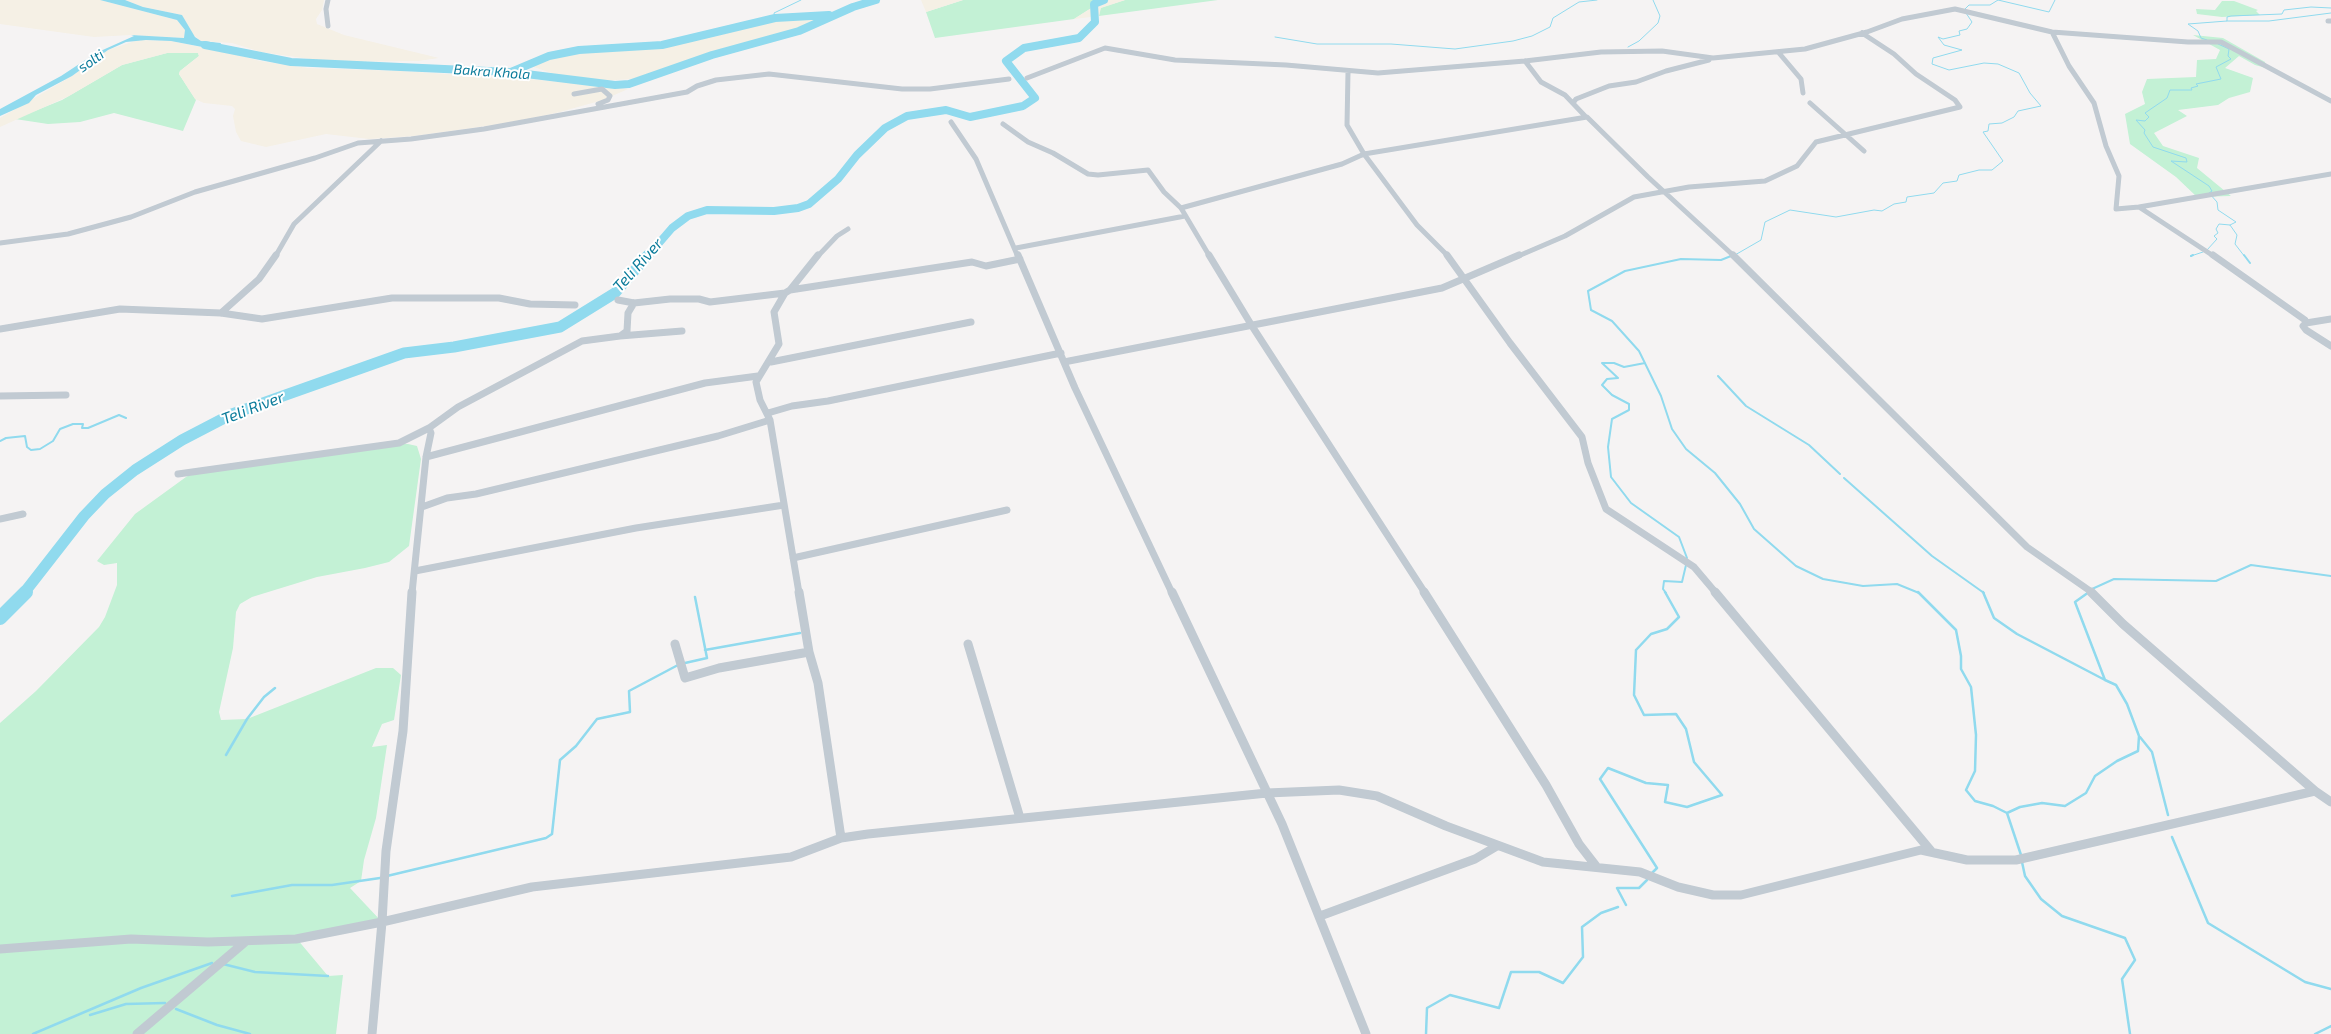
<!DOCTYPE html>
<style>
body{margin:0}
canvas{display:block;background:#f5f3f3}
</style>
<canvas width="2331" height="1034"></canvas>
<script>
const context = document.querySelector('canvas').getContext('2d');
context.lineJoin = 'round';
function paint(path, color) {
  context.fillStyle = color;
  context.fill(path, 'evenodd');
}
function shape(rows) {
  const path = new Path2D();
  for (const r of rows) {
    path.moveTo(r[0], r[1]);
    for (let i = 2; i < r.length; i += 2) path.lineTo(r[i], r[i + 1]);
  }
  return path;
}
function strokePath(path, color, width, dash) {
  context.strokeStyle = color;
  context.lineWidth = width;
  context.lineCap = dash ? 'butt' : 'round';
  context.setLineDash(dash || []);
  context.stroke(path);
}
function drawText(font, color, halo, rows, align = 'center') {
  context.font = font + ' "Exo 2",sans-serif';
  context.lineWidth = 4;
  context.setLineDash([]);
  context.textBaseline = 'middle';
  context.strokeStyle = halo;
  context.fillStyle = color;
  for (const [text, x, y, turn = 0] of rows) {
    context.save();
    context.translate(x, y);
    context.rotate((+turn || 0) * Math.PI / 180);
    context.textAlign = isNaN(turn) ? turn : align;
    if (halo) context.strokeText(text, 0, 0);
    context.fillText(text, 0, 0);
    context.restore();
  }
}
paint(shape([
 [963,0,1104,0,1074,19,935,38,926,12],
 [1125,0,1218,0,1099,16,1100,8],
 [2222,1,2234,1,2258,10,2256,11,2260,15,2222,17,2197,14,2196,9,2215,10],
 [2193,35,2223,38,2265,62,2266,68,2255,65,2239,56,2225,68,2253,78,2250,92,2229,98,2218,105,2178,110,2187,116,2154,133,2163,146,2199,158,2197,168,2231,196,2197,197,2176,177,2130,144,2125,114,2145,104,2142,92,2147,79,2196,77,2197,60,2216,59,2220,50],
 [167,53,198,53,199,56,180,71,179,74,196,100,183,131,114,113,80,122,48,124,15,119,62,100,122,65],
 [387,444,408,444,417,446,421,459,409,546,389,562,365,568,317,577,252,597,240,604,236,612,233,648,219,712,221,720,247,719,376,668,393,668,401,675,394,720,382,724,372,747,387,745,376,818,364,860,361,881,350,888,382,922,297,939,328,976,343,975,336,1034,0,1034,0,723,36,691,99,627,105,617,117,585,117,563,104,565,97,561,135,514,186,477,201,469]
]), '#c3f1d5');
paint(shape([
 [0,0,100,0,177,20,185,30,184,38,131,35,94,37,0,24],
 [125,0,324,0,322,10,316,19,317,24,344,35,439,58,418,61,331,62,261,52,232,43,201,41,191,33,182,15,143,7],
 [921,0,963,0,926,12],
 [1104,0,1125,0,1101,8,1099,16,1074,19],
 [828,16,797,30,710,53,653,75,633,79,598,81,560,76,531,66,549,58,581,51,678,44,717,36,784,18],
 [138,40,171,41,226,52,260,61,308,68,401,71,540,80,628,89,603,100,560,112,515,122,414,136,369,139,326,134,266,147,241,141,236,132,233,116,235,109,232,106,204,103,195,99,179,74,180,71,199,56,198,53,167,53,122,65,69,96,0,127,0,118,72,76,108,50]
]), '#f5f0e5');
paint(shape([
 [100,0,125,0,143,7,182,15,195,37,201,41,221,43,218,50,171,41,146,40,126,42,108,50,72,76,36,95,29,103,0,116,0,109,61,76,96,53,134,36,131,35,184,38,185,30,177,20]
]), '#90daee');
strokePath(shape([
 [1998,0,2049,12,2055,0],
 [1964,10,1969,5,1990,5,1998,0],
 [775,18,774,13,801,0],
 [2227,21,2269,21,2331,13],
 [1275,37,1317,44,1391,44,1455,49,1513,41,1532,36,1550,27,1553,18,1579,2,1597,0],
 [2207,40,2201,38,2198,31,2188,24,2227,21,2227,17,2231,16,2282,14,2284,10,2311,7,2331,8],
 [2218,44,2229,49,2228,56,2231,59,2216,67,2221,79,2196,84,2198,86,2191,88,2192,90,2170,90,2167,98,2145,113,2149,117,2145,121,2136,120,2145,130,2144,133,2153,147,2186,158,2187,162,2171,161,2209,186,2212,191,2209,193,2217,202,2218,210,2236,222,2230,225],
 [1628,47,1639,41,1658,23,1660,16,1653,0],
 [2207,250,2217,239,2214,236,2218,233,2216,229,2219,224,2230,225,2237,235,2235,244,2245,257],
 [1735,255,1761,240,1765,222,1790,210,1836,217,1874,210,1882,211,1894,204,1906,202,1907,197,1934,193,1943,183,1957,181,1959,175,1979,170,1992,170,2003,161,1983,132,1988,131,1989,124,2002,123,2014,117,2018,111,2041,106,2030,93,2019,73,1998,64,1984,63,1949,70,1932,64,1933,58,1962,50,1944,45,1938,37,1943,39,1960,35,1959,31,1967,29,1972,22,1966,13],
 [2191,256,2203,252]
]), '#90daee', 1);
strokePath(shape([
 [2244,255,2250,263],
 [1731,256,1721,260,1681,259,1625,271,1588,291,1591,310,1612,321,1639,351,1661,396,1672,429,1686,449,1715,473,1740,504,1754,529,1796,566,1823,579,1863,586,1897,584,1919,593],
 [2191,256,2193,255],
 [1645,363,1624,367,1614,363,1602,363,1618,378,1607,379,1602,385,1612,395,1629,404,1629,410,1612,419,1608,447,1611,477,1631,503,1679,537,1687,558],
 [1718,376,1746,406,1809,445,1840,474],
 [0,441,6,438,25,436,27,447,31,450,40,449,53,441,60,429,73,424,83,424,82,428,88,428,119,415,126,418],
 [1844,478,1932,556,1984,593],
 [2092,589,2114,579,2216,581,2251,565,2331,576],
 [1666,593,1663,589,1664,581,1682,582,1686,565]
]), '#90daee', 2);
strokePath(shape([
 [1918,592,1956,630,1961,656,1961,669,1971,687,1976,735,1975,771,1966,790,1975,801,1993,806,2007,813,2021,855],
 [1983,592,1994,618,2017,634,2105,680],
 [705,650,800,633],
 [685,663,707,658,695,597],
 [2140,737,2152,752,2168,815],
 [226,755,247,719,264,697,275,688],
 [2007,813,2020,807,2042,803,2065,806,2086,793,2095,776,2117,761,2138,751,2139,736,2127,704,2116,685,2105,680,2075,602,2089,592],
 [2172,837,2208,923,2305,982,2331,989],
 [2022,862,2025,876,2041,899,2062,916,2125,938,2135,960,2122,979,2130,1034],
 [1652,873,1657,868,1600,779,1608,768,1646,783,1668,785,1665,802,1687,807,1722,795,1694,762,1686,729,1676,714,1644,715,1634,695,1636,650,1651,634,1667,629,1679,617,1665,592],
 [387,876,546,838,552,834,560,760,576,746,597,719,630,712,629,691,678,665],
 [232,896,292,885,332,885,380,878],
 [1626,905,1617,888,1639,888,1647,880],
 [223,964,255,972,328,976],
 [176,1009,217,1025,250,1034],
 [90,1015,126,1004,165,1003],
 [33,1034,141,988,212,963],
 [1426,1034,1427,1008,1450,995,1499,1008,1511,972,1539,972,1563,983,1583,957,1582,927,1601,913,1618,907],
 [2315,1034,2331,1026]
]), '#90daee', 2.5);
strokePath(shape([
 [205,45,291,62,510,72,615,85,629,84,712,55,799,31,853,7,876,0],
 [511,72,549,56,579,50,662,45,775,18,829,15],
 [647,257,672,228,688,216,707,210,774,211,798,208,809,204,838,179,857,155,885,128,907,116,946,110,970,117,1023,106,1035,98,1006,61,1024,48,1079,38,1095,22,1094,4,1104,0]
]), '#90daee', 8);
strokePath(shape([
 [24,593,84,516,105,494,135,470,182,440,232,414,404,353,454,347,560,327,615,293,648,255]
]), '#90daee', 11);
strokePath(shape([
 [0,618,26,592]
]), '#90daee', 14);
strokePath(shape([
 [328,0,326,9,328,26],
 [2328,21,2331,21],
 [2052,32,2069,66,2094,103,2106,146,2119,176,2116,209,2139,207,2215,257],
 [1779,53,1801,79,1803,93],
 [1525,61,1541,82,1565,95,1585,116],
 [1348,72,1347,125,1364,154,1417,225,1449,257],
 [1027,78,1105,48,1175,60,1286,65,1378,73,1525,61,1601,52,1662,51,1713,58,1805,49,1867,32,1902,19,1955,9,2052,32,2188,42,2221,42,2331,101],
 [574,94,602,89,610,96,608,100,598,104],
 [1573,103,1576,99,1609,86,1636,82,1666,71,1709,60],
 [1810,103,1864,151],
 [951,122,976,159,1018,257],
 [1003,124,1028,142,1053,153,1088,174,1098,175,1148,170,1164,192,1181,208],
 [2139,207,2331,174],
 [0,243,68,234,131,217,195,192,315,158,358,143,411,139,484,129,687,92,697,86,716,80,769,74,902,89,930,89,1009,79],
 [1016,248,1185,216],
 [275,257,294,224,381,141],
 [817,257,837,236,848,229],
 [1210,257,1181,208,1342,164,1364,154,1587,117,1648,177,1735,257],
 [1516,257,1565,236,1634,197,1689,187,1765,181,1797,166,1816,142,1960,107,1955,100,1916,74,1894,54,1862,33]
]), '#c1cad2', 5);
strokePath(shape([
 [1018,255,1075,388,1172,593],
 [1209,255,1252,326,1425,593],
 [1447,255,1510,343,1582,437,1588,463,1606,509,1694,567,1716,593],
 [1733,255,2027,547,2093,593],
 [2213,255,2305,320,2306,323,2303,326,2306,330,2331,346],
 [790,290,818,255],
 [618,300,634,303,670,299,699,299,710,302,785,293],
 [221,313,259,279,276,255],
 [2306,323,2331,319],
 [0,329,120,309,221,313,262,319,392,298,499,298,530,304,575,305],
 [620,336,682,331],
 [771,362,971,322],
 [1064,362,1442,288,1519,255],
 [0,396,66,395],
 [768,413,792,406,828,401,1061,353],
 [429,428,458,407,582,341,620,336,627,331,628,313,634,303],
 [426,457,705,383,758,376],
 [178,474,399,443,429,428,431,433,426,457,412,593],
 [422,507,447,498,476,494,718,436,770,420],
 [0,519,23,514],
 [793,558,1007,510],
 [415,571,636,528,784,505],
 [799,593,770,420,760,400,756,382,779,344,774,312,785,293,790,290,972,262,986,266,1020,259]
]), '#c1cad2', 7);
strokePath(shape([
 [799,592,809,652,818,683,841,838],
 [1172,592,1282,824,1366,1034],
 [1424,592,1546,785,1579,844,1596,866],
 [1715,592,1931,851],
 [2091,592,2123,624,2315,791],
 [675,644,685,678,719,668,809,652],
 [968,644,1020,818],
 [1320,916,1475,859,1497,846],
 [0,949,131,939,208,942,296,939,382,922,386,851,403,731,412,592],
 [137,1034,245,942],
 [372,1034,382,922,532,887,791,857,841,838,868,834,1267,793,1339,790,1377,796,1446,826,1543,862,1640,872,1678,887,1713,895,1741,895,1921,850,1967,860,2016,860,2315,791,2331,802]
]), '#c1cad2', 9);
drawText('italic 14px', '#0c7c9b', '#fff', [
 ["solti",91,61,-35],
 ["Bakra Khola",492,72,4]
]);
drawText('italic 16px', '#0c7c9b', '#fff', [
 ["Teli River",638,265,-48],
 ["Teli River",253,408,-21]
]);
</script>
